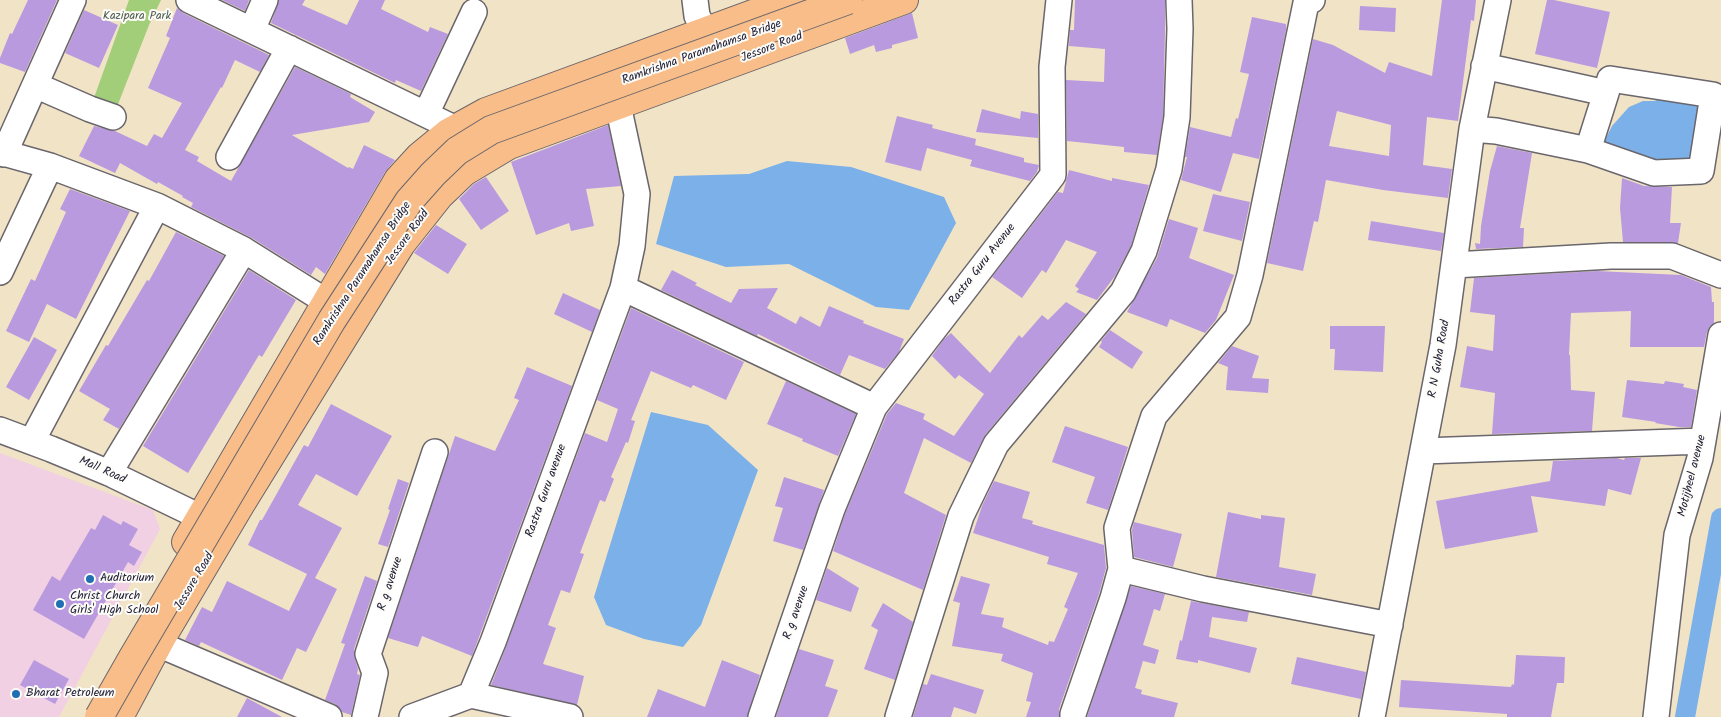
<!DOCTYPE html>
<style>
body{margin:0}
canvas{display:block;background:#f1e3c6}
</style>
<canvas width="1721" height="717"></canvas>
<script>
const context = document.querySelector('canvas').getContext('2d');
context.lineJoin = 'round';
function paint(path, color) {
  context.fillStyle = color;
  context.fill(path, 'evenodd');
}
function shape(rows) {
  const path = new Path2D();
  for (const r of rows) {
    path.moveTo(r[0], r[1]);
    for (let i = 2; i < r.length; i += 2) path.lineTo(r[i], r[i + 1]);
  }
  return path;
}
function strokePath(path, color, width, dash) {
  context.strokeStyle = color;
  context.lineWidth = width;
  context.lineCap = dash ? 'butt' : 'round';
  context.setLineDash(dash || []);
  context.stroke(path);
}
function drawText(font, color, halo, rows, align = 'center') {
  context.font = font + ' Kalam,sans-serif';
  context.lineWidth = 4;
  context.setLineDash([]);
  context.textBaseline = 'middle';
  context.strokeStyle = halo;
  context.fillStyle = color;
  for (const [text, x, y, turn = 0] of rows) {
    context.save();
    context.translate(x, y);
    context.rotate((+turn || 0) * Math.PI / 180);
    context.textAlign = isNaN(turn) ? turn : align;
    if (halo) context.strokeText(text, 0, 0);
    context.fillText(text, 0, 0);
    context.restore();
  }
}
paint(shape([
 [0,453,153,510,160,529,59,717,0,717]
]), '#f1d0e3');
paint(shape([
 [129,0,161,0,149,25,113,117,90,109]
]), '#a2cd79');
paint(shape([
 [1696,87,1704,133,1686,171,1603,144,1612,126,1629,107,1643,101,1654,101],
 [787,161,851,167,944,197,956,223,909,310,876,307,789,264,726,267,656,244,674,176,749,174],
 [651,412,708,425,758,470,701,625,683,647,644,639,606,625,594,597]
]), '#7bb0e9');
strokePath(shape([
 [1685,717,1721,518]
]), '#7bb0e9', 20);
paint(shape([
 [28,0,57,0,25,72,0,63,0,58,10,33,12,34],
 [222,0,249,0,245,11],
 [279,0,305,0,302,5,347,25,359,0,385,0,381,9,428,32,430,27,448,34,421,91,396,80,395,83,271,23],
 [1075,0,1165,0,1165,33,1163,116,1157,155,1124,152,1124,147,1067,141,1066,80,1104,82,1105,49,1069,46,1070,30,1074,30],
 [1442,0,1476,0,1474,21,1471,20,1458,121,1427,117,1423,165,1452,169,1448,198,1383,190,1326,180,1318,222,1314,221,1303,271,1267,263,1313,39,1333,45,1385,73,1389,62,1432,76],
 [1337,111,1391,125,1389,156,1329,146],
 [1547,0,1554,0,1610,12,1597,68,1535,54],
 [1360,6,1396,8,1395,32,1359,30],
 [177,8,183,13,269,55,260,72,235,60,222,88,221,87,185,150,199,157,197,161,231,181,295,67,351,94,350,97,375,112,369,122,292,135,348,168,349,167,353,169,364,145,395,160,385,172,325,274,316,267,311,275,252,238,191,207,193,203,182,197,183,196,158,182,157,184,120,163,115,173,79,156,94,126,115,131,147,146,154,134,162,138,182,103,148,88,170,38,166,36],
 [84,10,118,25,99,68,65,53],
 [912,13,918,38,892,45,892,48,876,52,874,45,850,54,845,38],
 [1252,17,1286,24,1286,30,1259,159,1233,153,1221,192,1181,180,1187,157,1185,157,1190,127,1231,137,1236,118,1238,119,1249,74,1240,72],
 [982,109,1020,119,1021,111,1038,114,1038,138,976,132],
 [897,116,933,125,932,128,976,139,975,145,1024,158,1024,162,1039,165,1037,172,1030,181,970,166,972,160,927,148,921,171,885,162],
 [608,125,621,186,586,189,594,226,571,231,569,223,536,235,511,162],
 [1497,146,1532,153,1520,228,1524,228,1523,247,1476,249,1475,243,1480,244,1481,226,1490,171],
 [1069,170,1112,181,1112,178,1149,185,1131,246,1115,276,1097,300,1076,292,1079,289,1075,286,1097,252,1066,240,1046,273,1042,270,1022,298,992,277,1058,192,1063,193],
 [486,177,509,211,481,230,459,199,474,184],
 [1622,178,1644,186,1672,187,1670,223,1681,223,1678,243,1623,242,1620,208],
 [70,189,130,211,76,319,47,304,29,342,6,331,31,279,35,281,66,212,60,209],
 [1213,194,1250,202,1242,241,1203,231],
 [1169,219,1198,228,1189,258,1234,275,1216,320,1205,333,1170,319,1167,327,1127,312,1157,258],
 [1371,221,1444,233,1441,251,1368,240],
 [436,225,467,244,448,274,414,253],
 [176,232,224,256,119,429,103,420,110,409,79,391,106,345,108,346,147,280,149,281],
 [249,270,296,300,262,357,259,355,188,473,143,446],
 [672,270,697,283,695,285,731,303,739,289,778,288,767,308,796,324,800,316,820,327,829,306,864,321,863,323,904,339,899,352,885,369,849,355,840,375,758,334,757,336,661,290],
 [1597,271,1681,275,1711,287,1712,302,1714,302,1714,323,1710,326,1707,332,1704,347,1630,347,1631,311,1571,313,1569,355,1570,355,1571,390,1595,392,1592,431,1492,434,1495,393,1460,387,1467,346,1493,351,1495,315,1470,312,1474,278],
 [563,293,600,310,592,332,554,314],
 [1066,302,1086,314,985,435,971,463,924,438,904,493,946,515,923,590,833,551,845,514,887,414,896,403,925,414,923,419,954,436,984,394,959,375,955,379,932,356,944,339,951,333,990,373,1019,335,1022,338,1042,315,1048,320],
 [631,308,744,362,726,400,693,385,691,388,651,371,631,420,635,421,628,443,626,442,611,477,614,479,605,502,600,500,580,553,584,554,570,593,561,590,548,625,556,628,543,664,584,676,577,705,491,685,506,647,585,433,607,442,618,409,597,400],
 [1330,326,1385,326,1383,372,1334,370,1335,349,1330,349],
 [1110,330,1143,352,1132,369,1099,347,1102,342,1101,341],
 [34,337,57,350,29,400,6,387],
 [1232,346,1259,356,1252,378,1269,379,1268,393,1226,390,1228,367,1218,363],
 [527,367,572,386,472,656,422,636,418,647,388,638,455,436,495,451,519,400,514,398],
 [1627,380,1664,384,1665,381,1684,384,1683,387,1697,390,1691,427,1679,427,1655,423,1656,422,1622,417],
 [786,381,856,414,838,456,802,441,803,439,767,424],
 [331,404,392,436,357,496,316,474,298,505,342,528,315,578,337,589,306,652,297,648,282,680,201,642,199,646,185,640,202,607,212,612,227,581,289,611,307,574,248,545,260,520,262,520,304,445,308,447],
 [1065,426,1128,447,1108,510,1086,503,1095,477,1052,462],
 [1617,458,1624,460,1625,458,1641,458,1631,495,1608,489,1605,506,1531,496,1538,532,1445,549,1436,501,1550,481,1553,461],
 [784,477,824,490,803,550,773,541,783,508,775,506],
 [398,479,409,483,388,547,378,544,390,510,388,509],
 [994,481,1030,492,1022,518,1033,521,1032,524,1104,545,1106,568,1099,594,1059,709,1059,717,1026,717,1031,702,1026,701,1033,673,1001,661,1003,654,952,646,960,603,953,601,961,576,990,584,981,614,1004,618,1002,627,1048,645,1049,641,1054,642,1068,609,1064,607,1078,573,1047,564,1049,557,973,533,982,506],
 [1228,512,1261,519,1261,515,1285,518,1279,567,1316,574,1312,595,1216,577],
 [103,515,121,525,123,521,138,529,129,545,142,552,134,566,128,562,84,639,33,610,52,576,60,581,91,528,95,530],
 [1134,522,1182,534,1173,567,1134,557,1132,530],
 [827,568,859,588,851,612,816,600],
 [365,576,377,581,354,649,355,659,358,669,357,674,360,675,351,715,342,712,335,704,325,700,345,644,341,643],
 [1131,586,1165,594,1160,611,1154,609,1143,645,1159,650,1155,664,1143,661,1135,688,1142,690,1141,694,1178,703,1174,717,1087,717],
 [1191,601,1249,612,1247,622,1212,617,1209,637,1257,648,1250,673,1198,660,1198,663,1176,659,1180,640,1182,641],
 [883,603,913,622,895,680,864,669,878,630,871,626],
 [799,649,834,660,825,686,838,690,828,717,776,717],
 [1516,655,1565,657,1564,683,1557,683,1551,717,1507,717,1507,714,1399,707,1401,680,1511,687,1512,684,1514,685],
 [1297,657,1366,672,1361,699,1291,684],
 [34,660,69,679,55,704,20,685],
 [722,660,760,675,747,717,647,717,658,689,705,707],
 [931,674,984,690,976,714,954,707,951,717,913,717,923,684,927,685],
 [247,698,282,717,237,717]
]), '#ba9adf');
const minor = shape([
 [189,0,456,129,467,140],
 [695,0,697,16,706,32],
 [252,30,265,0],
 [35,85,90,109,113,117],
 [426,114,474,12],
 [1472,129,1496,131,1588,150,1654,173,1701,171,1713,95,1610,79,1606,93,1484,66],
 [1588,150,1606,93],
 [0,152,50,166],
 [4,154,73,0],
 [229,157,289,48],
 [1454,265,1611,256,1672,256,1721,275],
 [0,272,50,166,157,206,244,250,327,302],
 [623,288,874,407],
 [0,430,51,449,109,473,196,515,201,514],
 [32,441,157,206],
 [1423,451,1703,441],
 [109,473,244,250],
 [1121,569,1203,589,1390,625],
 [158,644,329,717],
 [471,695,493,642,623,288,632,246,637,194,618,105],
 [365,717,375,673,368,654,435,452],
 [412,717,471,695,570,717],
 [761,717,832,509,874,407,1053,175,1052,67,1059,0],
 [898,717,961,516,996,444,1123,292,1144,251,1169,169,1177,117,1180,29,1179,0],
 [1073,717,1073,714,1113,598,1121,569,1117,528,1154,416,1238,317,1250,275,1306,3,1312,0],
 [1372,717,1443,345,1472,129,1498,0],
 [1656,717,1677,535,1700,458,1721,335]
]);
const major = shape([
 [186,542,398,180,420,156,448,133,486,112,791,0],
 [119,717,163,635,240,505,401,244,439,196,464,172,509,145,904,0]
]);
strokePath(minor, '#6a666c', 28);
strokePath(major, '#6a666c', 30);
strokePath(minor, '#fff', 25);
strokePath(major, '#f8bd88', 28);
const majorBridge = shape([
 [99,717,132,659,332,320,409,201,433,174,457,151,491,130,848,0]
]);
strokePath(majorBridge, '#6a666c', 30, []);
strokePath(majorBridge, '#f8bd88', 28);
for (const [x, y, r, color] of [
 [90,579,5,"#1f6fb2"],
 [60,604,5,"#1f6fb2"],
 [16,694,5,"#1f6fb2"]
]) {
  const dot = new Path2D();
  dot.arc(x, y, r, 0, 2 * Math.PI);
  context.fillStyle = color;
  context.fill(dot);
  strokePath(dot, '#fdfcf7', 2);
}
drawText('12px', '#4f5e51', '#fdfcf7', [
 ["Kazipara Park",137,17]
]);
drawText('12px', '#22223b', '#fdfcf7', [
 ["Jessore Road",772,48,-21],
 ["Ramkrishna Paramahamsa Bridge",702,53,-20],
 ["Jessore Road",408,238,-54],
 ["Rastra Guru Avenue",983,265,-52],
 ["Ramkrishna Paramahamsa Bridge",363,274,-57],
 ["R N Guha Road",1440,359,-80],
 ["Mall Road",102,471,24],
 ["Motijheel avenue",1693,476,-76],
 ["Rastra Guru avenue",547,491,-70],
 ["Jessore Road",195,582,-59],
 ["R g avenue",391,584,-72],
 ["R g avenue",797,613,-71]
]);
drawText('12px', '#22223b', '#fdfcf7', [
 ["Auditorium",100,579],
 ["Christ Church",70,597],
 ["Girls' High School",70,611],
 ["Bharat Petroleum",26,694]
], 'left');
</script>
